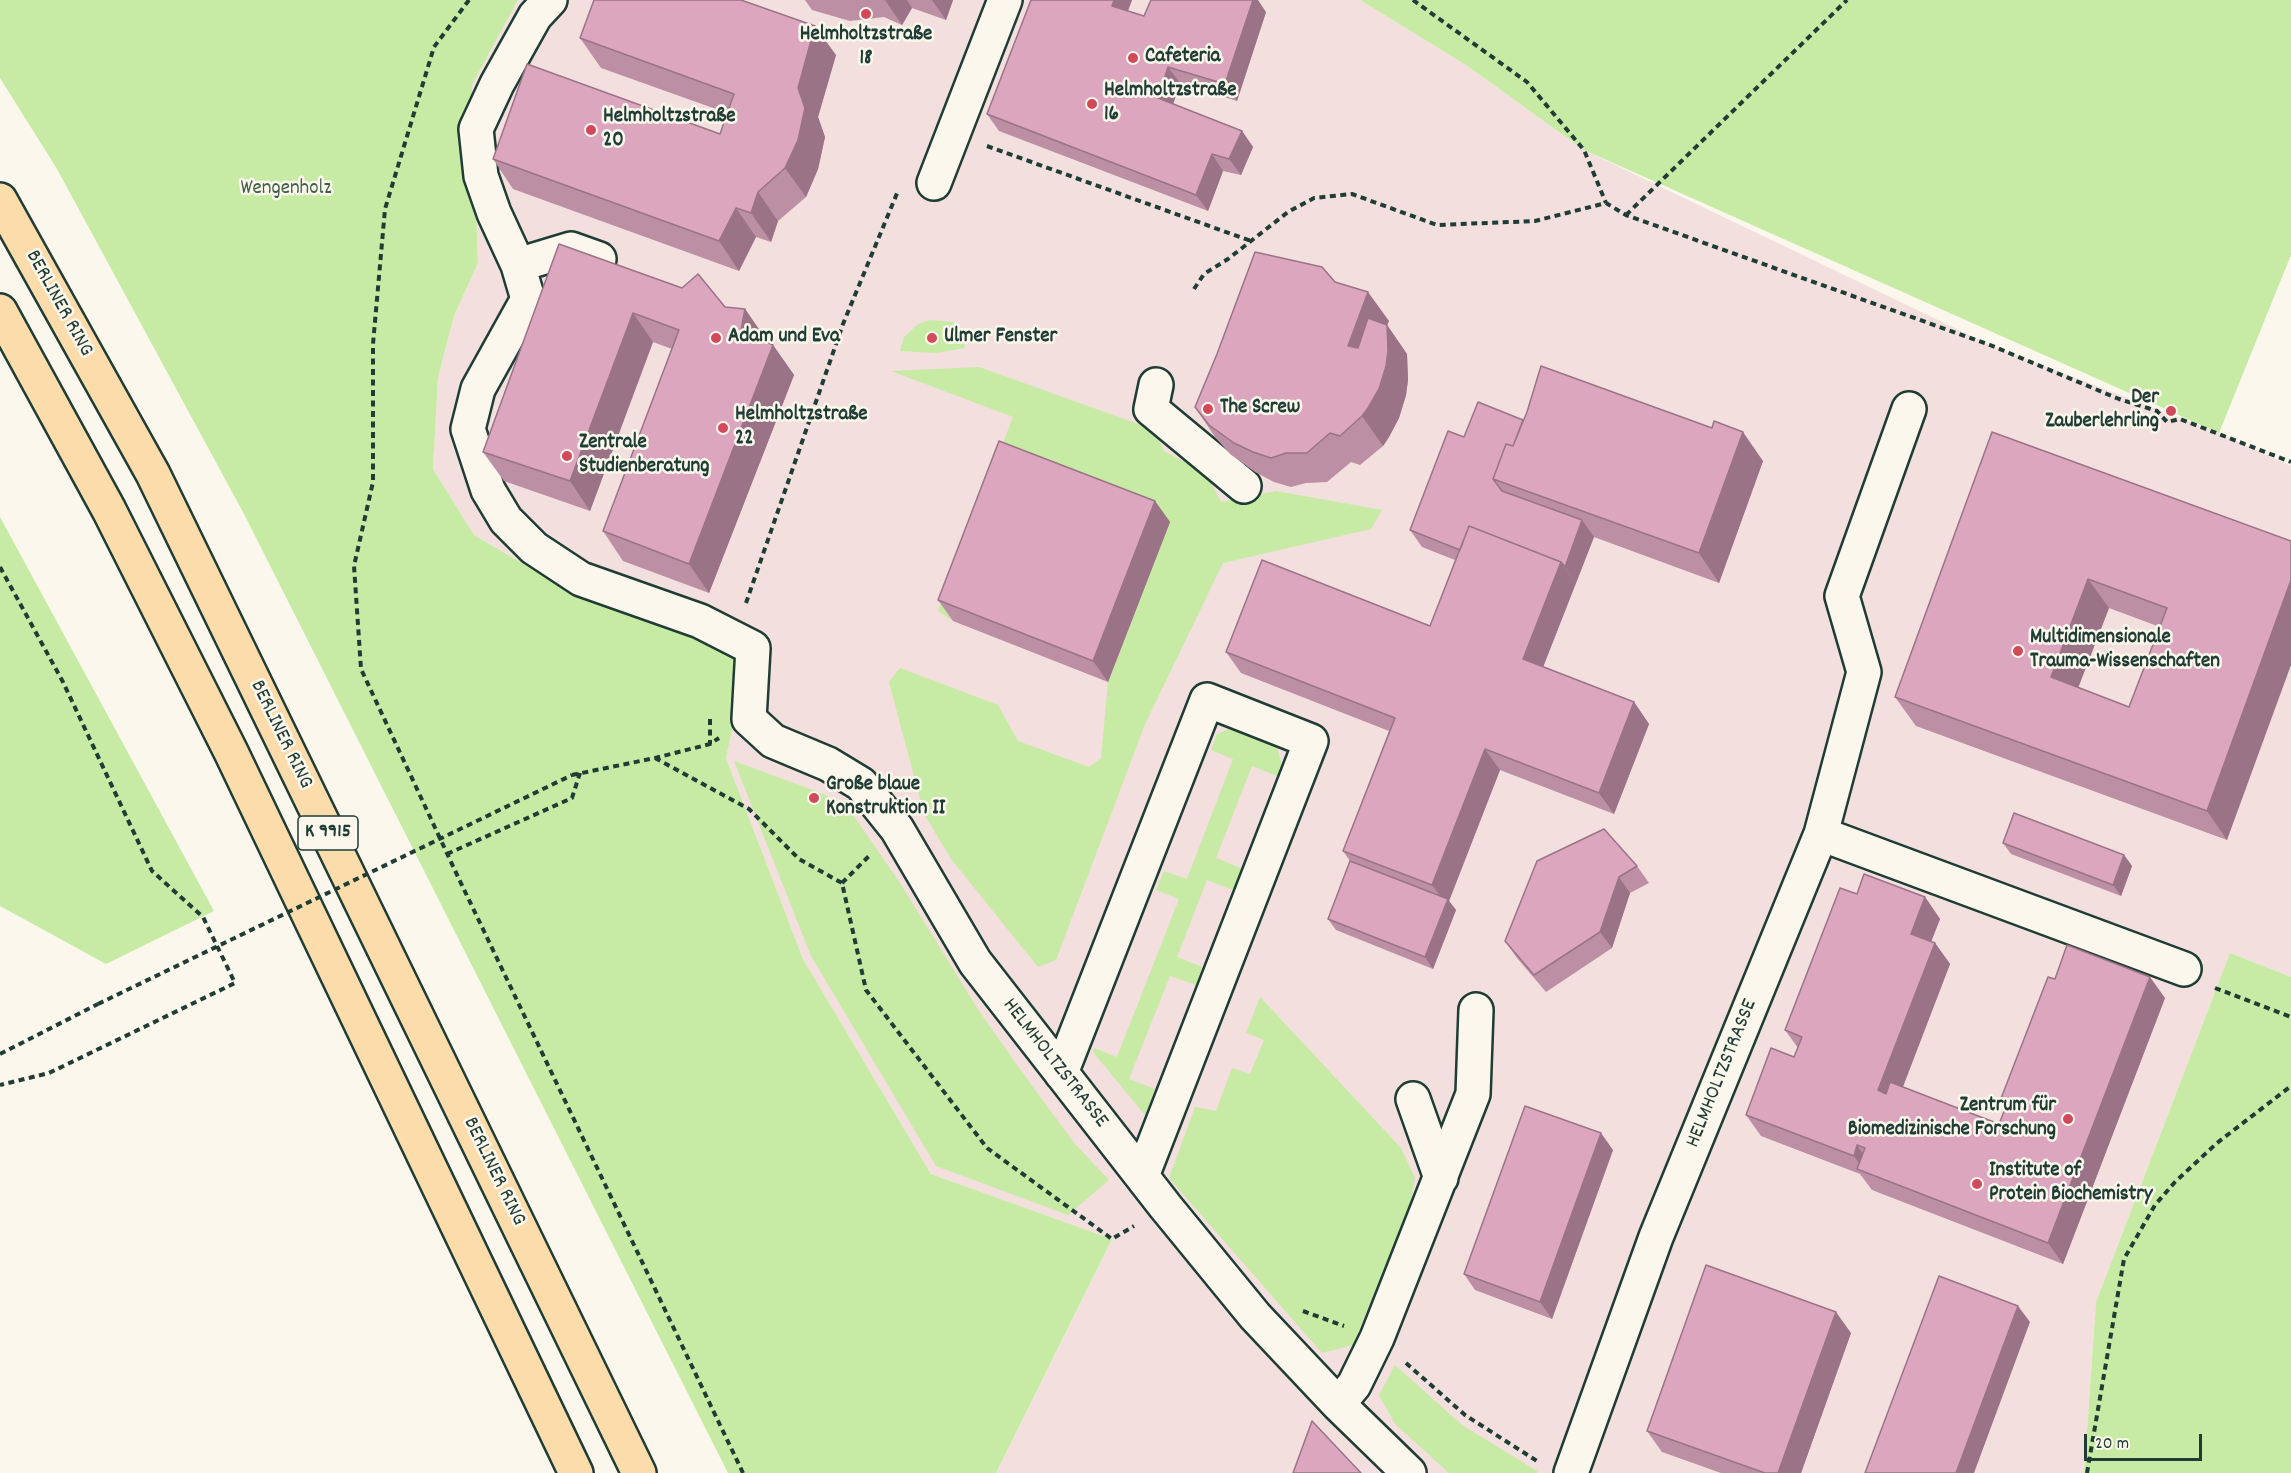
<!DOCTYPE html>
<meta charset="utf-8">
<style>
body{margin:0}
#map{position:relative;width:2291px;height:1473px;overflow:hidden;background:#fbf7ec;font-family:Dekko,sans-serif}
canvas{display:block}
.scale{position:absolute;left:2084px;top:1434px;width:118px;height:27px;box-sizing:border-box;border:3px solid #1f3d34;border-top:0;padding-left:8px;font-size:18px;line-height:21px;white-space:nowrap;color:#1f3d34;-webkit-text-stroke:4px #fbf7ec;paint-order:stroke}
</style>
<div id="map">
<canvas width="2291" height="1473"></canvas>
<div class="scale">20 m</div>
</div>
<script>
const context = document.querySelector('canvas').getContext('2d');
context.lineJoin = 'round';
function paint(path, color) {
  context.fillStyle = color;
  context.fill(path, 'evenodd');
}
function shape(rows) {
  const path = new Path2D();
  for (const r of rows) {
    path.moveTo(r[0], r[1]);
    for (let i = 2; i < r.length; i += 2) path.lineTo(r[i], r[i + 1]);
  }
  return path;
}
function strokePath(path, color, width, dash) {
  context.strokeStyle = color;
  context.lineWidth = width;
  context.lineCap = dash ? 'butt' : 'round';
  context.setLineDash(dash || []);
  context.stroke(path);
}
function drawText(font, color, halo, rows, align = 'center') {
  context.font = font + ' Dekko,sans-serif';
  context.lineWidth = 5;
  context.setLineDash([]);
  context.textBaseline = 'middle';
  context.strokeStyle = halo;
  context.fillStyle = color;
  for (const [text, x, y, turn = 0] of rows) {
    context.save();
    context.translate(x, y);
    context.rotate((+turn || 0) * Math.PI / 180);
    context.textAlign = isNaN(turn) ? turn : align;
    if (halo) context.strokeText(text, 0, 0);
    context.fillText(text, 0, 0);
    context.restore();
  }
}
paint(shape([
 [518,0,1360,0,1466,65,1584,150,1990,345,2219,433,2291,466,2291,977,2230,953,2096,1302,2084,1473,996,1473,1112,1239,931,1174,803,959,726,758,747,662,534,570,474,535,433,469,438,378,454,316,478,263,472,85]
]), '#f2dfde');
paint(shape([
 [0,0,518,0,472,85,478,263,454,316,438,378,433,469,474,535,534,570,747,662,726,758,803,959,931,1174,1112,1239,996,1473,728,1473,244,514,57,169,0,78],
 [1360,0,2291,0,2291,255,2219,433,1584,150,1466,65],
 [930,320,953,322,962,331,965,348,936,353,900,351,904,337,918,324],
 [979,367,1155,430,1164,451,1206,473,1221,502,1276,491,1382,510,1371,529,1223,563,1145,724,1056,960,1038,967,951,859,924,814,889,682,900,668,998,705,1018,741,1089,767,1101,758,1108,682,1169,523,1014,462,953,621,938,611,1013,417,891,371],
 [0,517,214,911,106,964,0,906],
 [1229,729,1277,748,1282,765,1277,776,1252,766,1216,858,1241,868,1233,890,1207,880,1177,957,1202,967,1196,985,1170,976,1129,1079,1155,1089,1145,1115,1093,1052,1094,1048,1117,1057,1179,899,1156,890,1164,871,1187,879,1233,759,1211,750,1217,734],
 [734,761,826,795,843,805,856,819,900,883,979,1011,1032,1086,1075,1144,1109,1180,1068,1215,936,1166,811,956],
 [2230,953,2291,977,2291,1473,2084,1473,2096,1302],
 [1260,997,1401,1148,1415,1178,1410,1205,1353,1345,1322,1353,1169,1178,1195,1107,1216,1111,1232,1068,1250,1074,1264,1040,1246,1033],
 [1395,1365,1462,1425,1537,1471,1537,1473,1449,1473,1395,1424,1379,1395]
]), '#c7eba4');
const minor = shape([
 [550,0,535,16,497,84,476,129,481,176,494,213,518,265,528,299,478,389,468,429,488,490,506,520,534,548,581,579,700,621,753,648,749,719,773,741,828,764,861,784,897,829,975,962,1165,1206,1255,1316,1338,1404,1409,1473],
 [934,183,1005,0],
 [518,265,571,249,599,259],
 [1156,385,1151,409,1244,486],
 [1821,834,2184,969],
 [1061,1073,1207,700,1311,741,1142,1176],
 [1413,1099,1441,1178],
 [1338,1404,1354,1385,1377,1338,1473,1094,1476,1010],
 [1571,1473,1656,1237,1821,834,1864,672,1842,596,1909,409]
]);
const highway = shape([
 [0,200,153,474,639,1473],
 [0,311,109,510,231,752,576,1473]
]);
strokePath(minor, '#1f3d34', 38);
strokePath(highway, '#1f3d34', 38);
strokePath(shape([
 [469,0,434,47,385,209,373,344,373,482,354,566,361,669,459,879,743,1473],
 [1413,0,1527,82,1584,150,1606,203],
 [987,146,1251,241],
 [1626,215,1847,0],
 [1194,289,1204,274,1228,259,1288,212,1314,198,1352,194,1437,225,1535,221,1606,203,1626,215,1990,345,2119,399,2157,411,2167,422,2180,419,2291,462],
 [0,567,63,682,152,871,203,917,235,983,49,1073,0,1085],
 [746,603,843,324,898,191],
 [710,719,710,744],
 [655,758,749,809,799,859,842,883,866,990,987,1148,1112,1239,1134,1226],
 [572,775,655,758,710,744,719,738],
 [447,854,572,798,580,773],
 [842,883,869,856],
 [2215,988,2291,1017],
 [0,1054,98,1004],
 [1303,1311,1344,1326],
 [1406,1363,1465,1415,1537,1461],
 [2087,1473,2124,1259,2155,1205,2175,1182,2217,1143,2291,1086]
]), '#1f3d34', 4, [6, 4.5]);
strokePath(minor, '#fbf7ec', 33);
strokePath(highway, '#fddcac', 33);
strokePath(shape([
 [98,1004,572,775]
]), '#1f3d34', 4, [6, 4.5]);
paint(shape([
 [805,0,953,0,946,20,912,8,902,25,884,17,850,21,812,10],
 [1031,0,1132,0,1128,11,1144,16,1266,12,1237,101,1180,83,1173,104,1242,131,1253,147,1241,175,1223,171,1208,211,999,131,987,114],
 [580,38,836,55,818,117,825,137,818,169,806,197,778,221,771,242,756,237,739,271,513,189,493,159,720,134,727,113,601,68],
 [559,244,725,307,745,309,765,338,765,341,773,345,794,375,709,593,623,561,603,531,672,349,653,342,590,511,504,481,483,452],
 [1335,282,1389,321,1387,325,1407,354,1408,380,1406,395,1399,418,1389,437,1383,446,1360,465,1351,462,1327,482,1306,483,1291,487,1274,482,1255,472,1230,454,1215,437,1195,407,1217,354],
 [1523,420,1763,461,1719,583,1594,537,1543,667,1634,702,1649,724,1614,814,1500,770,1449,901,1456,910,1433,969,1336,930,1328,919,1350,861,1343,851,1389,731,1241,673,1226,652,1430,626,1455,560,1422,547,1410,530,1464,437],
 [1992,432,2291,541,2227,840,1916,726,1895,697],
 [2109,608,2160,627,2129,707,2078,688],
 [1155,501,1170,522,1108,682,953,621,938,600],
 [2003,843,2124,855,2132,866,2121,896,2011,854],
 [1637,866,1649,883,1630,893,1612,948,1546,992,1517,958,1505,941],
 [1857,894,1925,897,1940,919,1931,941,1935,943,1950,964,1903,1087,1999,1124,2005,1108,2000,1101,2055,979,2165,998,2063,1264,1872,1190,1860,1174,1761,1136,1746,1115,1794,1057,1798,1048,1785,1030],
 [1613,1150,1552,1319,1475,1290,1464,1274],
 [1851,1333,1801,1473,1721,1473,1662,1452,1647,1431]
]), '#bd8fa4');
paint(shape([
 [885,0,907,0,912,8,902,25],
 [932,0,953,0,946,20],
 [1114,0,1132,0,1123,23,1112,6],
 [1253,0,1258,0,1266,12,1237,101,1225,84],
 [815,26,836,55,818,117,825,137,818,169,806,197,785,168,798,88],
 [1168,67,1180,83,1170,114,1158,98],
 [1242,131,1253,147,1241,175,1229,159],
 [1212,154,1223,171,1208,211,1196,195],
 [758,192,778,221,771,242,751,213],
 [736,208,756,237,739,271,719,241],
 [1368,292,1389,321,1387,325,1407,354,1408,380,1406,395,1399,418,1389,437,1383,446,1362,416,1369,375,1348,346],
 [745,309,765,338,762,359,741,330],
 [633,313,653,342,590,511,570,481],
 [773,345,794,375,709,593,689,564],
 [1743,432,1763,461,1719,583,1699,553],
 [1155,501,1170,522,1108,682,1093,661],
 [1582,520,1594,537,1576,583,1565,567],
 [1561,562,1576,583,1538,680,1523,659],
 [2088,579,2109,608,2071,706,2051,677],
 [2291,580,2291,665,2227,840,2207,811],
 [1634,702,1649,724,1614,814,1599,793],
 [1485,749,1500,770,1449,901,1456,910,1433,969,1425,957,1446,904,1432,885],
 [2124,855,2132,866,2121,896,2113,885],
 [1619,877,1630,893,1612,948,1600,932],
 [1925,897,1940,919,1926,955,1911,934],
 [1935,943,1950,964,1893,1112,1878,1090],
 [2150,977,2165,998,2063,1264,2048,1243],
 [1601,1133,1613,1150,1552,1319,1540,1302],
 [1857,1145,1872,1167,1865,1172,1854,1156],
 [2018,1306,2030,1322,1974,1473,1956,1473],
 [1836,1312,1851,1333,1801,1473,1778,1473]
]), '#9a7486');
const building = shape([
 [594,0,741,0,815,26,798,88,805,108,798,140,785,168,758,192,751,213,736,208,719,241,493,159,527,64,720,134,734,94,580,38,594,0],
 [1031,0,1114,0,1112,6,1144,16,1151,0,1253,0,1225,84,1168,67,1158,98,1242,131,1229,159,1212,154,1196,195,987,114,1031,0],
 [559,244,682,288,698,274,725,307,745,309,741,330,773,345,689,564,603,531,679,330,633,313,570,481,483,452,559,244],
 [1255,252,1322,267,1335,282,1368,292,1348,346,1358,348,1368,318,1387,325,1388,351,1386,366,1379,389,1368,408,1362,416,1340,436,1330,433,1307,453,1286,453,1271,458,1253,452,1234,443,1209,425,1195,407,1217,354,1255,252],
 [1541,366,1712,428,1714,421,1743,432,1699,553,1493,479,1506,444,1513,446,1527,412,1541,366],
 [1478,402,1523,420,1513,446,1506,444,1493,479,1502,491,1582,520,1565,567,1561,562,1469,526,1460,550,1410,530,1448,431,1464,437,1478,402],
 [1992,432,2291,541,2291,580,2207,811,1895,697,1992,432],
 [2088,579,2167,608,2129,707,2051,677,2088,579],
 [999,441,1155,501,1093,661,938,600,999,441],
 [1469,526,1561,562,1523,659,1634,702,1599,793,1485,749,1432,885,1343,851,1395,718,1226,652,1262,560,1430,626,1469,526],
 [2014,813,2124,855,2113,885,2003,843,2014,813],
 [1604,829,1637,866,1619,877,1600,932,1534,975,1505,941,1537,861,1604,829],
 [1350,861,1448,899,1425,957,1328,919,1350,861],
 [1864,874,1925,897,1911,934,1935,943,1878,1090,1886,1094,1890,1082,1999,1124,2007,1104,2000,1101,2048,977,2055,979,2067,945,2150,977,2048,1243,1857,1169,1865,1148,1857,1145,1854,1156,1746,1115,1771,1048,1794,1057,1802,1037,1785,1030,1840,888,1857,894,1864,874],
 [1525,1106,1601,1133,1540,1302,1464,1274,1525,1106],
 [1706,1265,1836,1312,1778,1473,1765,1473,1647,1431,1706,1265],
 [1939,1276,2018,1306,1956,1473,1865,1473,1939,1276],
 [1312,1421,1361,1473,1293,1473,1312,1421]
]);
paint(building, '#dca6bf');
strokePath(building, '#9a7486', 1.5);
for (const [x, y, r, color] of [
 [866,14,6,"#d1495b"],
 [1133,58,6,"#d1495b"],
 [1092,104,6,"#d1495b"],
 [591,130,6,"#d1495b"],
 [716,338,6,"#d1495b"],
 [932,338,6,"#d1495b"],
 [1208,409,6,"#d1495b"],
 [2171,411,6,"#d1495b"],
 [723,428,6,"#d1495b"],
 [567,456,6,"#d1495b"],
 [2018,651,6,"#d1495b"],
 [814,798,6,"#d1495b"],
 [2068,1119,6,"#d1495b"],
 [1977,1184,6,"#d1495b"]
]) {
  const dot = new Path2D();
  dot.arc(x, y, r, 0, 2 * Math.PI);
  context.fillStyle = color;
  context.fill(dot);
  strokePath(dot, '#fbf7ec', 2);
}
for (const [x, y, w] of [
 [328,833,60]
]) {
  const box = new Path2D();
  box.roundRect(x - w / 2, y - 17, w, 34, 4.5);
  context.fillStyle = '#fbf7ec';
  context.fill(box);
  strokePath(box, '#1f3d34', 1.5);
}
drawText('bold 20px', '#1f3d34', null, [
 ["K 9915",328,833]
]);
drawText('bold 21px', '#1f3d34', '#fbf7ec', [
 ["Helmholtzstraße",866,36,"center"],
 ["18",866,60,"center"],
 ["Cafeteria",1145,58],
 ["Helmholtzstraße",1104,92],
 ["16",1104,116],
 ["Helmholtzstraße",603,118],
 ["20",603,142],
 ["Adam und Eva",728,338],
 ["Ulmer Fenster",944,338],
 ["Der",2159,399,"right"],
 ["Zauberlehrling",2159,423,"right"],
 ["The Screw",1220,409],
 ["Helmholtzstraße",735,416],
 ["22",735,440],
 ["Zentrale",579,444],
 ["Studienberatung",579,468],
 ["Multidimensionale",2030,639],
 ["Trauma-Wissenschaften",2030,663],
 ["Große blaue",826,786],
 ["Konstruktion II",826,810],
 ["Zentrum für",2056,1107,"right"],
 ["Biomedizinische Forschung",2056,1131,"right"],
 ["Institute of",1989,1172],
 ["Protein Biochemistry",1989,1196]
], 'left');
drawText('21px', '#41604a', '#fbf7ec', [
 ["Wengenholz",286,190]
]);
drawText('21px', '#1f3d34', '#fbf7ec', [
 ["BERLINER RING",58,304,61],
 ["BERLINER RING",280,735,64],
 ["HELMHOLTZSTRASSE",1054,1064,52],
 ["HELMHOLTZSTRASSE",1723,1074,-68],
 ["BERLINER RING",493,1172,64]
]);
</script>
